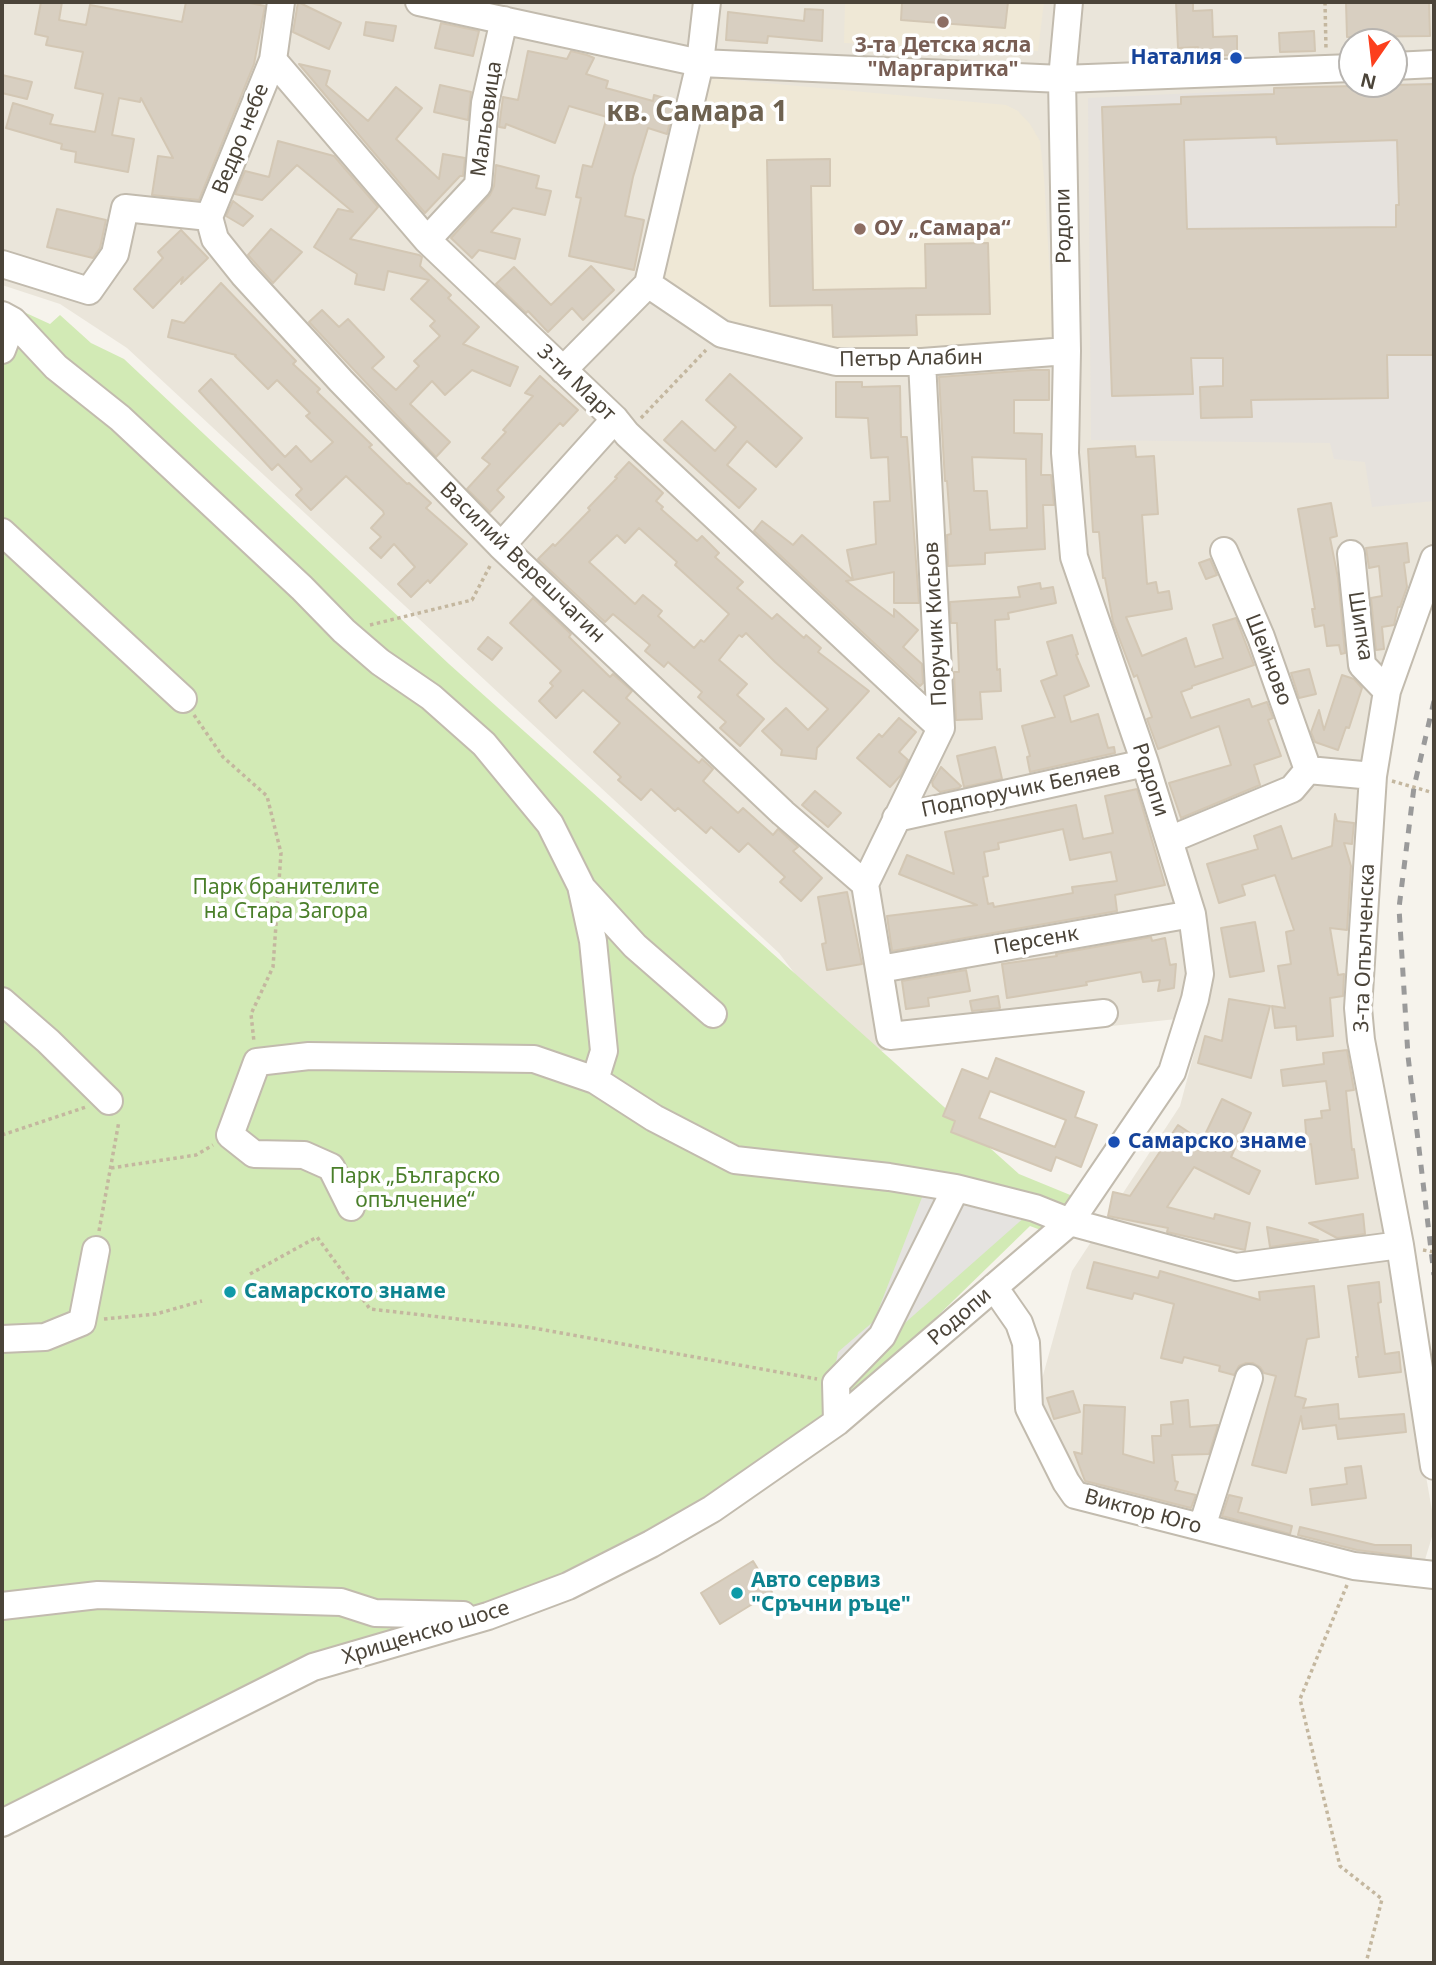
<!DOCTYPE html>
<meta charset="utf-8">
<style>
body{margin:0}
#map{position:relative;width:1436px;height:1965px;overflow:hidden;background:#f6f3ec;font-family:"Noto Sans",sans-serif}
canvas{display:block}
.frame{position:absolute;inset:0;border:4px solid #4b4439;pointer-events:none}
.north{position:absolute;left:1338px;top:28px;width:70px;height:70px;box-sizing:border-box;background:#fff;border:2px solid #b7b4b0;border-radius:50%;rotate:194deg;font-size:19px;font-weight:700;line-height:28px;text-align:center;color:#4b4439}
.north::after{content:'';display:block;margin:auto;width:24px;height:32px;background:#fc3f1d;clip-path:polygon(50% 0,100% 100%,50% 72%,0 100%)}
</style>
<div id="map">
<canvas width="1436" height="1965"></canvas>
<div class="frame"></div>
<div class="north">N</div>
</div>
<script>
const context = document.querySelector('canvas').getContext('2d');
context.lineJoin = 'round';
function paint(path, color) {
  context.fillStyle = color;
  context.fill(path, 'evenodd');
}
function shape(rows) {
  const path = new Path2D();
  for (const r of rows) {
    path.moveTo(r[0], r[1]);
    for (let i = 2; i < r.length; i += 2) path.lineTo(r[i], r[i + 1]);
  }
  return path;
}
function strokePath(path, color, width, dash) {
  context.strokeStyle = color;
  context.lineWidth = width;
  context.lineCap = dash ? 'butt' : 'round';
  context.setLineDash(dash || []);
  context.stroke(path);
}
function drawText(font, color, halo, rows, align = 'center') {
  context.font = font + ' "Noto Sans",sans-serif';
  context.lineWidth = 7;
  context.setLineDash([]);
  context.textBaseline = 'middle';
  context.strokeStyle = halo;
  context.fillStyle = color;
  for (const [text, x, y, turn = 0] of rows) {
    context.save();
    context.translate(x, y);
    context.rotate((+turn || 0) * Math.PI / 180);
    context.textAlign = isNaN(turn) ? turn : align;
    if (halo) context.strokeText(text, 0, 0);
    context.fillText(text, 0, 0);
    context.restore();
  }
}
paint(shape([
 [2,2,1434,2,1434,595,1398,694,1372,832,1365,1085,1382,1224,1434,1522,1434,1530,1417,1586,1078,1500,1032,1415,1072,1271,1180,1106,1204,1016,881,1051,847,1042,779,953,127,348,60,304,2,285],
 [1352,42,1394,42,1394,84,1352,84]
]), '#eae5da');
paint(shape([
 [1434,82,1434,501,1372,507,1365,462,1334,459,1330,443,1091,440,1088,98]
]), '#e6e2dd');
paint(shape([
 [845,2,1044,2,1038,51,844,43],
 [711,78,1006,105,1018,111,1030,124,1040,141,1044,177,1054,345,850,354,755,334,660,281]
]), '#efe8d6');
paint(shape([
 [2,302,50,324,60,315,91,343,124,359,449,664,1019,1174,1080,1199,1046,1232,1030,1226,841,1410,655,1534,519,1596,2,1809]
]), '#d2eab5');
paint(shape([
 [933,1169,1035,1208,837,1383,826,1415,838,1352,874,1321]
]), '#e5e3e0');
const building = shape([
 [41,2,62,2,59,20,86,25,90,5,182,22,186,2,245,2,265,6,254,64,199,200,152,195,158,156,173,158,141,98,140,102,119,98,112,135,134,139,128,172,75,162,76,152,61,149,62,144,6,128,13,103,53,115,50,124,95,132,103,94,75,88,83,52,46,45,48,37,35,34,41,2],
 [298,2,341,23,329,49,293,32,298,2],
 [902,2,1008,2,1005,28,901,20,902,2],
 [1176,2,1193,2,1193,11,1212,10,1213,37,1237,36,1237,55,1198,56,1198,47,1178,48,1176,2],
 [1346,2,1429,2,1430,36,1347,37,1346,2],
 [805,9,823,10,822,41,768,36,767,43,726,40,728,12,804,21,805,9],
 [366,22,396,26,393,41,364,35,366,22],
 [441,23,479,31,473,56,435,48,441,23],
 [1314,31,1315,51,1280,52,1279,33,1314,31],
 [528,51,567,59,571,51,587,55,594,58,586,74,608,81,606,88,653,101,654,95,675,101,667,134,648,128,633,177,625,216,644,220,634,270,569,256,581,198,576,197,583,165,592,167,607,117,569,106,555,143,506,124,505,128,499,127,503,97,518,100,528,51],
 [299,64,330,71,326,85,368,121,396,87,422,108,396,139,439,179,443,154,465,158,463,176,460,176,425,213,299,64],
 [2,75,32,82,27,99,2,93,2,75],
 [1434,84,1434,355,1387,355,1388,398,1251,400,1252,417,1201,418,1200,387,1223,386,1223,358,1191,358,1193,394,1112,396,1102,107,1181,104,1181,97,1274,94,1274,88,1434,84],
 [1276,137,1277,144,1397,140,1399,205,1396,205,1396,227,1187,229,1184,140,1276,137],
 [440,85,471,92,468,120,434,112,440,85],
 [278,141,334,156,378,207,350,239,419,255,422,257,420,266,451,295,448,298,479,327,463,344,518,367,510,386,472,370,445,395,432,381,410,404,450,442,436,457,309,322,322,310,339,327,348,319,384,357,372,368,396,390,419,366,414,361,440,336,430,326,435,321,411,299,429,280,388,271,384,290,355,284,357,274,314,247,338,209,353,212,297,165,262,200,235,194,245,171,269,177,278,141],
 [830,159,830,186,811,186,813,290,926,288,925,244,988,243,990,314,916,315,917,335,833,337,832,305,770,306,767,160,830,159],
 [496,165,539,176,536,188,551,191,545,215,513,208,491,232,520,239,515,259,479,250,472,258,451,238,490,195,494,186,496,165],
 [233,201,253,216,243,226,226,216,233,201],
 [57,209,106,220,100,248,93,258,47,247,57,209],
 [271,229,302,252,273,283,248,255,271,229],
 [181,230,208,258,181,284,183,277,153,308,134,289,163,258,158,252,181,230],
 [591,266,614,290,583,320,572,308,548,332,528,311,526,313,496,284,514,267,551,305,591,266],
 [221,283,296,361,293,364,320,389,317,392,372,445,369,447,407,484,409,483,431,503,426,508,467,544,430,583,428,580,411,597,398,584,415,567,394,544,381,558,370,548,381,537,371,528,384,514,383,511,346,476,311,510,296,495,302,489,278,464,272,470,199,391,211,379,285,457,296,446,311,462,333,442,306,416,310,413,277,380,268,389,235,356,236,355,168,337,172,320,184,323,221,283],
 [1031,370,1049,370,1049,400,1014,400,1014,433,1042,434,1041,475,1051,475,1054,505,1043,505,1045,549,985,553,985,564,948,566,947,535,951,534,947,481,945,481,939,377,1031,370],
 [972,457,1026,459,1027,528,990,530,987,491,974,491,972,457],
 [730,374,802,438,776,467,747,441,727,465,756,489,739,508,664,440,682,421,715,451,736,427,706,400,730,374],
 [540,376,578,410,563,426,560,423,497,490,504,497,490,512,467,489,490,464,482,458,506,432,503,430,533,396,525,393,540,376],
 [836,382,862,382,862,387,900,386,901,437,907,437,919,603,894,603,894,572,853,580,847,550,876,544,874,502,890,501,888,457,871,458,868,418,836,417,836,382],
 [1135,446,1136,457,1154,456,1158,514,1142,515,1147,584,1156,582,1158,593,1169,591,1172,609,1126,617,1142,656,1186,638,1195,667,1223,658,1213,625,1236,618,1254,665,1192,686,1192,688,1181,692,1191,718,1249,699,1252,707,1267,702,1273,718,1268,720,1281,756,1254,765,1260,785,1181,818,1169,783,1231,765,1219,726,1158,749,1147,719,1152,717,1137,675,1134,677,1113,622,1105,578,1103,578,1099,532,1093,532,1088,449,1135,446],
 [629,462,663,493,656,501,663,507,661,509,697,541,702,536,719,553,715,557,743,582,737,588,772,619,777,614,804,638,806,635,821,648,818,652,869,691,817,748,816,759,781,755,782,750,762,731,786,708,808,730,828,709,775,662,746,633,742,637,739,635,719,660,747,684,737,695,764,719,740,746,720,728,726,722,698,697,702,692,668,662,664,667,645,651,650,645,613,614,605,622,538,559,553,544,555,546,590,510,588,508,617,478,615,477,629,462],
 [639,528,677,562,675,565,729,614,704,642,701,640,694,648,658,616,662,611,643,595,635,604,589,562,617,535,625,543,639,528],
 [1331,503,1337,536,1330,538,1338,578,1345,653,1341,654,1339,645,1327,646,1324,625,1315,627,1312,609,1315,609,1298,509,1331,503],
 [762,521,793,545,802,535,853,580,846,581,894,617,894,609,918,630,903,647,922,664,923,683,920,686,754,531,762,521],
 [1407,543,1409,562,1404,563,1407,587,1400,607,1398,607,1394,625,1382,627,1384,649,1376,650,1371,598,1382,596,1379,566,1369,568,1366,548,1407,543],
 [1210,559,1217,575,1206,579,1199,563,1210,559],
 [1040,583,1041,589,1053,587,1056,603,1008,613,1009,619,995,620,997,670,1000,669,1001,691,980,692,982,719,956,720,954,672,959,672,957,623,951,623,950,602,1020,597,1018,587,1040,583],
 [533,598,571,634,569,637,610,677,613,674,632,691,626,698,699,763,702,759,713,769,703,781,738,813,743,808,773,835,778,829,798,847,793,851,822,878,801,901,780,882,785,877,748,843,739,852,711,827,706,833,678,808,675,811,651,789,641,800,618,780,621,777,594,752,620,723,583,690,556,718,539,701,553,686,550,683,561,671,510,623,533,598],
 [1072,635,1078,654,1076,655,1089,686,1064,696,1071,722,1098,714,1108,748,1114,747,1115,753,1030,772,1027,757,1030,756,1022,726,1055,717,1041,681,1057,675,1047,642,1072,635],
 [488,637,502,648,492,660,478,649,488,637],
 [1309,669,1316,694,1299,698,1291,673,1309,669],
 [1342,675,1354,679,1362,688,1349,728,1346,727,1338,750,1315,742,1311,732,1319,710,1324,730,1342,675],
 [899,718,916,732,899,752,908,760,901,775,890,787,857,758,879,734,882,737,899,718],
 [995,747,1002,779,964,787,957,756,995,747],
 [941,767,961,786,959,788,940,792,933,786,932,782,941,767],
 [1137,789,1165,885,1115,895,1117,911,892,951,887,916,977,905,899,874,907,855,954,874,945,832,1076,805,1083,839,1113,833,1105,796,1137,789],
 [1063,829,1070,860,1111,852,1117,881,1072,887,1073,893,994,907,993,903,988,904,983,877,988,876,984,852,999,849,998,843,1063,829],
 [815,791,841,813,828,827,802,805,815,791],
 [1335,814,1337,821,1354,823,1352,844,1344,843,1351,866,1347,930,1330,928,1338,975,1344,974,1343,996,1330,998,1333,1036,1297,1040,1296,1026,1275,1028,1272,1006,1285,1008,1278,966,1291,964,1286,932,1294,930,1275,875,1242,885,1245,895,1219,903,1207,864,1258,849,1254,836,1281,826,1292,859,1332,846,1335,814],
 [847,892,862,964,827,970,822,944,826,943,818,897,847,892],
 [1255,922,1264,971,1230,977,1221,928,1255,922],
 [1151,937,1152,941,1165,938,1170,965,1176,964,1174,988,1158,991,1160,980,1143,982,1141,972,1086,982,1087,985,1069,988,1007,998,1002,964,1057,956,1056,954,1151,937],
 [966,970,970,991,928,998,929,1006,906,1009,902,981,966,970],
 [998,996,1000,1008,972,1011,970,1001,998,996],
 [1229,999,1270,1006,1251,1078,1198,1063,1205,1036,1222,1041,1229,999],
 [1347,1050,1354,1090,1346,1091,1352,1150,1354,1149,1358,1178,1316,1184,1311,1144,1307,1144,1305,1120,1322,1118,1321,1111,1330,1110,1326,1081,1283,1086,1281,1070,1324,1064,1323,1053,1347,1050],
 [996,1058,1084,1092,1075,1117,1097,1125,1081,1167,1056,1157,1051,1171,951,1132,955,1121,943,1116,962,1069,988,1079,996,1058],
 [990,1091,1066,1120,1055,1147,979,1118,990,1091],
 [1222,1099,1251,1113,1231,1157,1260,1171,1249,1194,1194,1167,1167,1207,1214,1219,1215,1214,1250,1223,1245,1250,1167,1232,1168,1228,1108,1216,1113,1192,1130,1196,1178,1125,1202,1141,1222,1099],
 [1363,1214,1365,1234,1337,1238,1309,1223,1363,1214],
 [1267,1227,1318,1240,1270,1247,1267,1227],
 [1094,1262,1158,1278,1160,1271,1260,1300,1259,1292,1314,1286,1319,1337,1307,1339,1295,1396,1306,1399,1303,1408,1338,1404,1339,1419,1404,1414,1406,1432,1338,1439,1336,1425,1303,1429,1301,1416,1286,1473,1252,1465,1276,1376,1264,1373,1260,1367,1253,1363,1246,1363,1239,1366,1234,1375,1219,1371,1220,1366,1184,1357,1182,1363,1161,1358,1174,1304,1134,1293,1132,1299,1087,1288,1094,1262],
 [1379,1282,1381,1302,1378,1303,1385,1354,1399,1352,1401,1372,1359,1377,1356,1357,1358,1357,1348,1286,1379,1282],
 [1073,1391,1080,1412,1054,1419,1047,1398,1073,1391],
 [1188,1400,1190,1427,1218,1425,1209,1454,1172,1455,1175,1481,1178,1482,1175,1490,1196,1495,1191,1508,1085,1481,1074,1452,1082,1454,1084,1405,1125,1407,1123,1454,1154,1463,1152,1436,1161,1436,1161,1425,1173,1424,1171,1402,1188,1400],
 [1361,1466,1366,1498,1312,1505,1310,1489,1347,1484,1345,1468,1361,1466],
 [1229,1495,1242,1498,1238,1512,1292,1526,1290,1534,1222,1516,1229,1495],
 [1300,1527,1375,1545,1411,1545,1411,1557,1357,1550,1298,1535,1300,1527],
 [753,1561,772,1592,720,1624,701,1593,753,1561]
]);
paint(building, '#d8cfc1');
strokePath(building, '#d3c7b4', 2);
const minor = shape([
 [419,2,700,63,1062,79,1352,68],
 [273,60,427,240,615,419,627,434,941,728],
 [1394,66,1434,64],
 [209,217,215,239,243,274,341,381,501,546,783,813,865,884],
 [209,217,273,60,281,2],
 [427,240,478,185,485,103,504,20],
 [2,264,89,291,115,254,125,208,209,217],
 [648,284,722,334,836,362,922,362,1067,351],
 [2,315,13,321,56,367,120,418,302,588,344,631,380,662,431,697,484,744,550,824,581,886,593,941,604,1051,595,1080],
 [2,350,13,321],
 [922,362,941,728,865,884,890,1036,1104,1013],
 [563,370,648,284,700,63,707,2],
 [2,532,183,699],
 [501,546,615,419],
 [1224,551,1261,637,1308,770],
 [1351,554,1362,665,1387,691],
 [1434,559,1387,691,1373,776,1358,1008,1361,1040,1400,1245,1434,1466],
 [896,818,1145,763],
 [1169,840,1292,789,1308,770,1373,776],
 [582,888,635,946,713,1014],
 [880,969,1192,914],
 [2,1001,48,1041,109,1101],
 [351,1207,331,1167,304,1155,254,1154,230,1135,257,1062,309,1056,534,1059,595,1080,654,1118,735,1160,889,1177,956,1188],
 [994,1287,1019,1323,1026,1343,1029,1408,1066,1482,1075,1495,1354,1566,1434,1575],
 [2,1339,45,1337,82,1322,96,1250],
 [837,1422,836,1383,882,1336,956,1188,1035,1208,1070,1222,1236,1267,1400,1245],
 [1202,1527,1249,1378],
 [2,1606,98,1595,341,1602,375,1613,463,1615],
 [2,1823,313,1667,488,1616,568,1586,651,1544,712,1509,837,1422,1070,1222,1172,1072,1195,999,1200,974,1192,914,1145,763,1074,557,1065,453,1067,351,1062,79,1069,2]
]);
strokePath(minor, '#c2bbae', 30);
strokePath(shape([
 [1325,2,1326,49],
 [641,418,706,350],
 [370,625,472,600,491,564],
 [194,715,223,757,267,796,281,853,273,967,251,1014,254,1042],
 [1392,781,1434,793],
 [2,1135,86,1107],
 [111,1168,196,1155,213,1145],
 [99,1231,119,1121],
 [1423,1250,1434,1252],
 [250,1274,317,1237,370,1309,528,1327,817,1379],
 [104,1319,156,1314,202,1301],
 [1347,1585,1300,1699,1340,1866,1382,1899,1366,1963]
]), '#c4b79f', 3.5, [3.5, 3.5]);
strokePath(minor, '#fff', 26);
strokePath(shape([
 [1434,701,1414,787,1399,908,1408,1056,1434,1275]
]), '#9a9a9a', 5, [9, 9]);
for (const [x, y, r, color] of [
 [943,22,7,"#8d6e63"],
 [1236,58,7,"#1a4fb4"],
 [860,229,7,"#8d6e63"],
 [1114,1142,7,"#1a4fb4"],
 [230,1292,7,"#0f9aa8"],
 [737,1593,7,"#0f9aa8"]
]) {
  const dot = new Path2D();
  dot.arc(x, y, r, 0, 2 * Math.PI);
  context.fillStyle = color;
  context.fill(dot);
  strokePath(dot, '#fff', 2.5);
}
drawText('bold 21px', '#785e54', '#fff', [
 ["3-та Детска ясла",943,46],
 ["\"Маргаритка\"",943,70],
 ["ОУ „Самара“",874,229,"left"]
]);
drawText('bold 21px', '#164399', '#fff', [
 ["Наталия",1222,58],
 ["Самарско знаме",1128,1142,"left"]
], 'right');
drawText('21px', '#4b4439', '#fff', [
 ["Мальовица",487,119,-82],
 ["Ведро небе",241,139,-68],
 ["Родопи",1064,226,-91],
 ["Петър Алабин",911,359,-1],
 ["3-ти Март",576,383,44],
 ["Василий Верешчагин",522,563,44],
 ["Поручик Кисьов",936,624,-93],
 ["Шипка",1360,626,81],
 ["Шейново",1268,660,69],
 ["Родопи",1150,780,72],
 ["Подпоручик Беляев",1021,790,-12],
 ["Персенк",1036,941,-10],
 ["3-та Опълченска",1365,948,-88],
 ["Родопи",960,1317,-41],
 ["Виктор Юго",1143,1512,15],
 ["Хрищенско шосе",426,1633,-17]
]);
drawText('21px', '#4a7f2a', '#fff', [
 ["Парк бранителите",286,888],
 ["на Стара Загора",286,912],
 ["Парк „Българско",415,1177],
 ["опълчение“",415,1201]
]);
drawText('bold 21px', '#0d838f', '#fff', [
 ["Самарското знаме",244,1292],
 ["Авто сервиз",751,1581],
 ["\"Сръчни ръце\"",751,1605]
], 'left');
drawText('bold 28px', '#6e6250', '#fff', [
 ["кв. Самара 1",697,113]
]);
</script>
